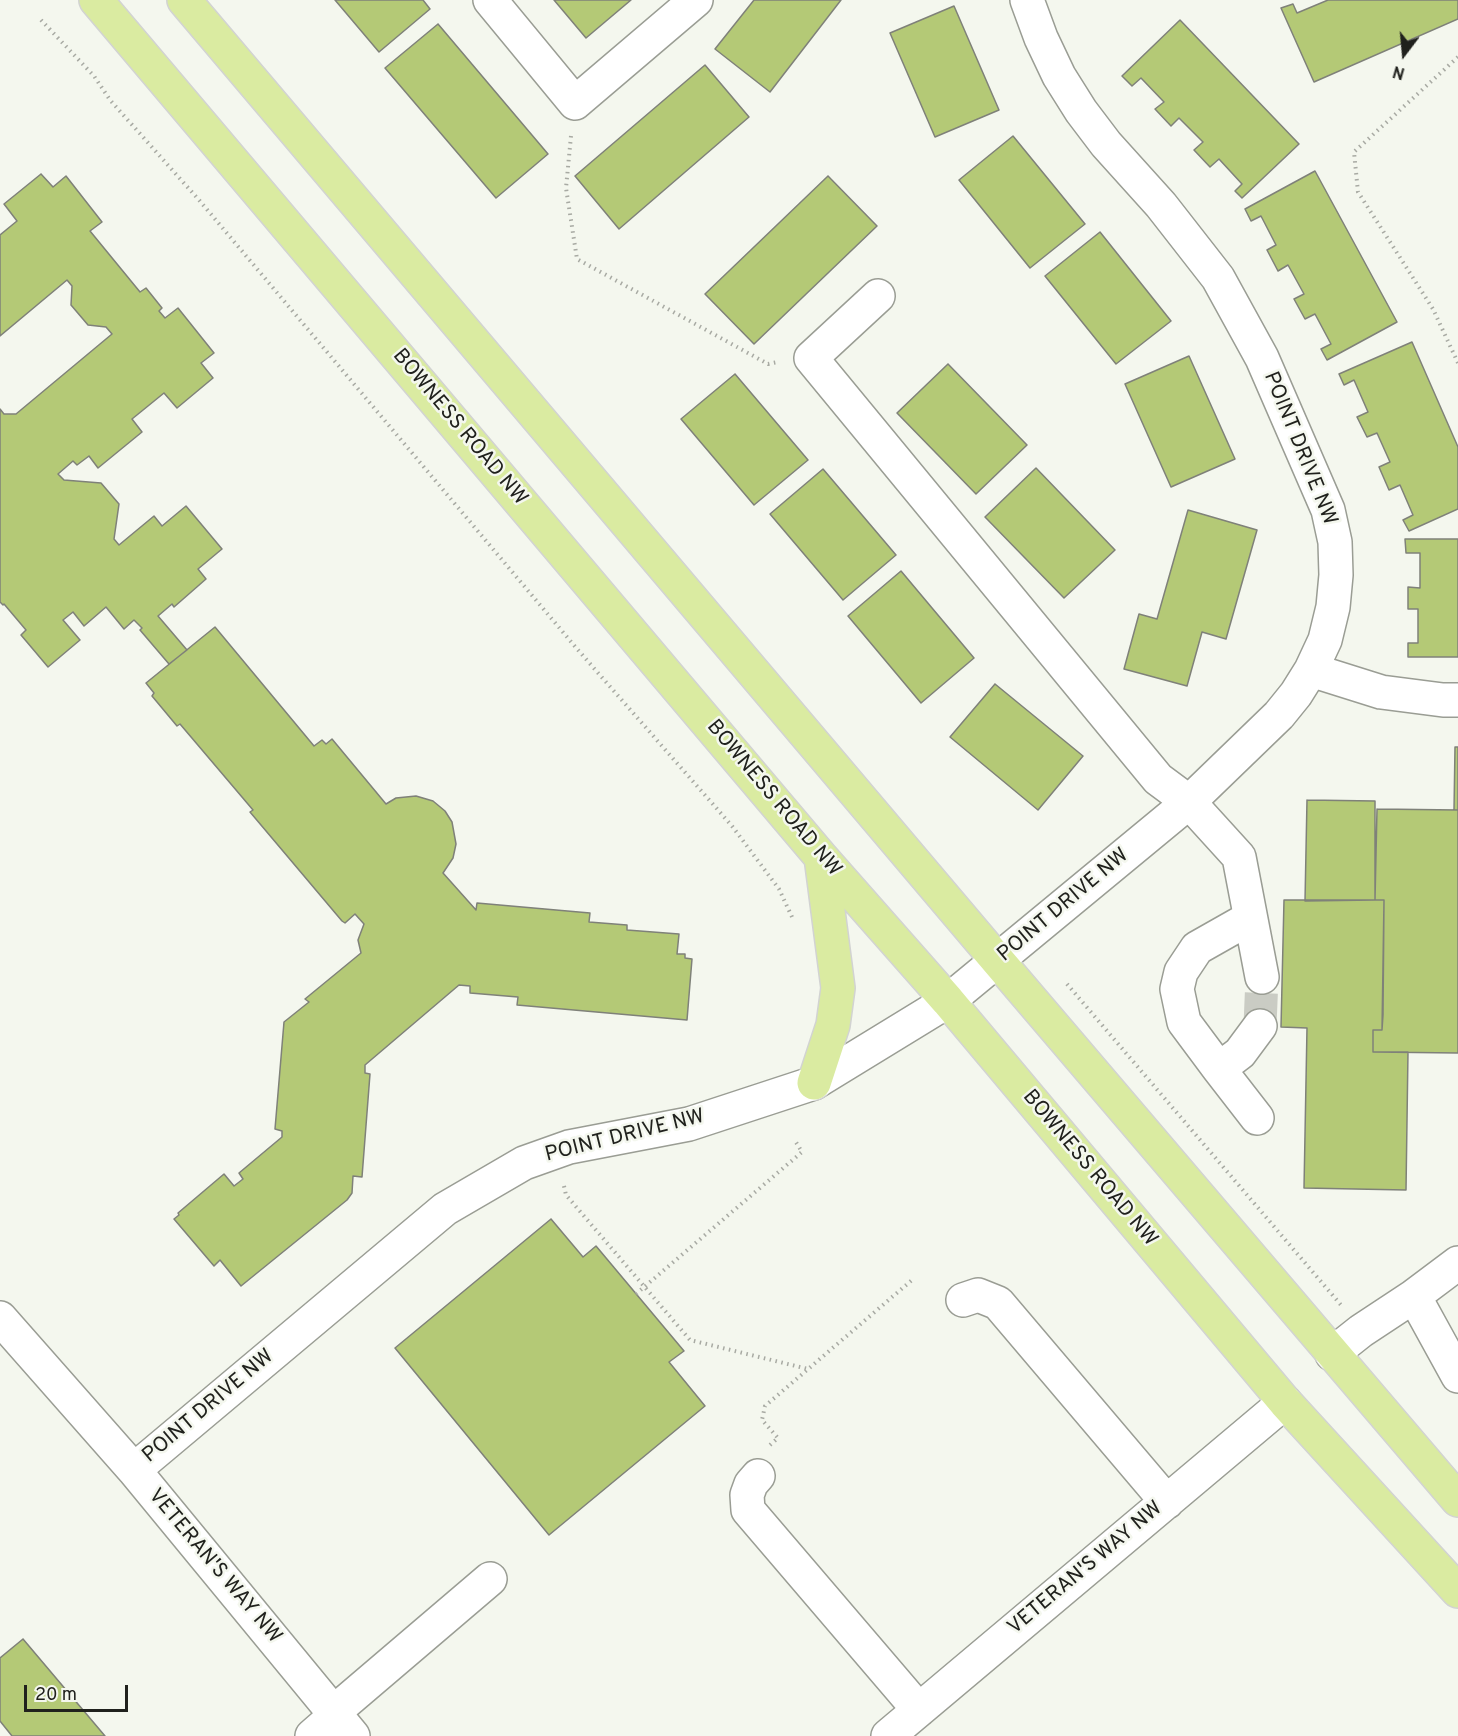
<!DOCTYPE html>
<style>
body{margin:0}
#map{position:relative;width:1458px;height:1736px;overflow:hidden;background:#f4f7ee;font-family:Overpass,sans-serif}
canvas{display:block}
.north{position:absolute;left:1374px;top:24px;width:60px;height:60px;-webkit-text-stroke:4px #f4f7ee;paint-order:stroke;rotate:196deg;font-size:16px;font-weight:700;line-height:24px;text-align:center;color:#20211d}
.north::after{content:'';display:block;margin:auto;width:21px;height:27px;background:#20211d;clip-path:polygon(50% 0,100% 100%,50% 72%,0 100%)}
.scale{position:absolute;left:24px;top:1685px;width:104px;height:27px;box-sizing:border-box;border:3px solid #20211d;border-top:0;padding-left:8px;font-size:18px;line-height:21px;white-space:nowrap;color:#20211d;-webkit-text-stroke:4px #f4f7ee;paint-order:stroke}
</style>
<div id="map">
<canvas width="1458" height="1736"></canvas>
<div class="north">N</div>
<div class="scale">20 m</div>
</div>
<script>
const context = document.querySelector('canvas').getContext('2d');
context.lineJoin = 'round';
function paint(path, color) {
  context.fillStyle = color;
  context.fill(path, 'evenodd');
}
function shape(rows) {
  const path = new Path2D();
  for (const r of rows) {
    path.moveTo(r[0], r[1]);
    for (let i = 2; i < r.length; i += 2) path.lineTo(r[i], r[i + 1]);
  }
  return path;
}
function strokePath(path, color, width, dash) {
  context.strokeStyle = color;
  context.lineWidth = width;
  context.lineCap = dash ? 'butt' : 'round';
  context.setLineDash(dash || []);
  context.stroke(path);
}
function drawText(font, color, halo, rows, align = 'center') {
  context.font = font + ' Overpass,sans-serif';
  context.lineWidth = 5;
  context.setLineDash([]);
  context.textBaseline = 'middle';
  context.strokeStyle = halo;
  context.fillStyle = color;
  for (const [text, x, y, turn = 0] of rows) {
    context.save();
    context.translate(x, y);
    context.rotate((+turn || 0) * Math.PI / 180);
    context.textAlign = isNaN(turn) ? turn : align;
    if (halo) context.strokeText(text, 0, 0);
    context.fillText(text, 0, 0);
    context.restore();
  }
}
const building = shape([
 [335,0,423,0,430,9,379,52,335,0],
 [554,0,631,0,586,38,554,0],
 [754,0,841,0,770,92,715,49,754,0],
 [1328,0,1458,0,1458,19,1314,82,1281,8,1293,4,1297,13,1328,0],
 [954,6,999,110,935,137,890,33,954,6],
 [1180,20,1299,144,1242,198,1235,191,1242,184,1219,159,1210,167,1194,150,1203,142,1179,118,1171,126,1155,109,1164,102,1141,78,1132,86,1122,76,1180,20],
 [438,24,548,154,496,198,385,68,438,24],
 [705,65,749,117,619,229,575,176,705,65],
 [1013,136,1085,224,1030,268,959,180,1013,136],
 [1315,171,1397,322,1327,360,1321,349,1331,344,1315,314,1305,319,1294,299,1304,294,1288,265,1278,271,1267,250,1276,245,1261,216,1251,221,1245,209,1315,171],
 [41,174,53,187,66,176,102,222,90,231,140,292,146,288,162,308,159,311,165,318,178,308,214,353,201,363,213,378,177,408,164,393,132,419,142,432,98,468,89,456,77,465,73,461,58,474,64,480,101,483,119,504,114,539,119,545,154,516,162,526,186,506,222,549,198,569,206,579,174,607,172,604,158,616,187,650,169,664,140,630,142,628,134,620,124,629,106,607,84,626,73,612,63,620,80,640,48,667,21,635,26,630,4,604,3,605,0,602,0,409,4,414,16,414,112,334,106,327,88,325,71,305,72,286,67,280,0,336,0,235,17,221,4,204,41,174],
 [828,176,877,226,754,344,705,294,828,176],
 [1100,232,1171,321,1116,364,1045,276,1100,232],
 [1412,342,1458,447,1458,509,1409,531,1403,520,1413,515,1400,485,1389,490,1379,467,1390,462,1377,433,1367,437,1357,417,1368,412,1354,380,1344,385,1339,374,1412,342],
 [1189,356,1235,459,1171,487,1125,384,1189,356],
 [948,364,1027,445,976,494,897,413,948,364],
 [735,374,808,460,754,505,681,419,735,374],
 [1036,468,1115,550,1064,598,985,517,1036,468],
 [823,469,896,555,843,600,770,514,823,469],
 [1188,510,1257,530,1226,639,1202,632,1187,686,1124,669,1139,614,1157,619,1188,510],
 [1405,539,1458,539,1458,657,1408,657,1408,643,1418,643,1418,609,1408,609,1408,587,1420,588,1420,553,1406,553,1405,539],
 [901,571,974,658,921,703,848,616,901,571],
 [215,627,314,746,322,740,326,744,332,739,386,804,396,798,416,796,433,801,445,811,452,822,456,844,453,858,443,873,476,910,477,903,590,913,589,922,627,925,627,930,679,934,677,954,685,954,685,958,692,959,687,1020,517,1005,518,997,470,993,470,986,459,985,365,1065,365,1073,370,1074,362,1177,353,1176,352,1193,347,1200,241,1286,220,1260,214,1266,174,1219,179,1215,178,1213,224,1174,234,1186,243,1179,239,1173,282,1137,282,1131,275,1129,284,1022,309,1002,305,999,361,953,358,940,364,924,355,914,345,923,342,921,250,812,253,810,180,724,177,726,152,696,154,693,146,683,215,627],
 [995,684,1083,756,1038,810,950,737,995,684],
 [1455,747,1458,747,1458,810,1454,810,1455,747],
 [1307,800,1375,801,1375,900,1305,901,1307,800],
 [1377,809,1458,810,1458,1053,1373,1052,1373,1030,1382,1030,1383,1015,1384,900,1375,900,1377,809],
 [1284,900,1384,900,1382,1030,1373,1030,1373,1052,1408,1052,1406,1190,1304,1188,1307,1028,1281,1027,1284,900],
 [551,1219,583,1257,596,1246,684,1351,669,1362,705,1406,549,1535,395,1348,551,1219],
 [23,1639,105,1736,12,1736,0,1721,0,1658,23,1639]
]);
paint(building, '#b4c976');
strokePath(building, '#7f8179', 1.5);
strokePath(shape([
 [1260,1026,1262,977]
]), '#caccc4', 33, [33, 16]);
const minor = shape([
 [490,0,575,103,696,0],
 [878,296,811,358,1158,779,1189,802,1239,857,1262,977],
 [1311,670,1381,692,1443,700,1458,700],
 [1219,1069,1184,1022,1177,989,1181,972,1197,948,1250,918],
 [1257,1118,1219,1069,1240,1053,1260,1026],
 [1414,1296,1458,1263],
 [963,1300,978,1295,998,1303,1167,1502],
 [0,1318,134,1470,353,1736],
 [1332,1354,1361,1331,1414,1296,1458,1376],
 [134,1470,445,1209,524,1163,569,1147,689,1124,814,1083,948,1001,1189,802,1279,715,1296,694,1311,670,1325,640,1333,607,1336,575,1335,542,1328,510,1262,358,1218,278,1161,205,1106,144,1081,111,1059,76,1041,38,1027,0],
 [758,1476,751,1484,747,1495,748,1510,919,1710],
 [334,1712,490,1579],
 [312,1736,336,1715],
 [888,1736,1285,1402]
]);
const major = shape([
 [96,0,821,857,948,1001,1285,1402,1458,1591],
 [184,0,998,961,1458,1500],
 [814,1083,833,1025,838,988,821,857]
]);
strokePath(minor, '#9a9d94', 36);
strokePath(major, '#d2d3d2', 36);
strokePath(shape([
 [41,20,94,76,110,100,199,200,578,650,732,826,779,889,792,917],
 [1458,57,1354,152,1358,192,1433,309,1458,363],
 [571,136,566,188,577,259,768,364,778,362],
 [1067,984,1341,1305],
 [564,1186,566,1195,690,1340,808,1369],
 [636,1294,802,1152,794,1139],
 [770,1445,778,1438,762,1420,765,1406,912,1280]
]), '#a8aaa3', 4, [1.5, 4.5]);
strokePath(minor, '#fff', 33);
strokePath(major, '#daeba1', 33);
drawText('21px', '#20211d', '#f4f7ee', [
 ["BOWNESS ROAD NW",459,428,50],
 ["POINT DRIVE NW",1299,449,68],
 ["BOWNESS ROAD NW",773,799,50],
 ["POINT DRIVE NW",1064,906,-40],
 ["POINT DRIVE NW",625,1137,-14],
 ["BOWNESS ROAD NW",1089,1169,50],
 ["POINT DRIVE NW",209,1407,-40],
 ["VETERAN'S WAY NW",214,1567,50],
 ["VETERAN'S WAY NW",1086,1569,-40]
]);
</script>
